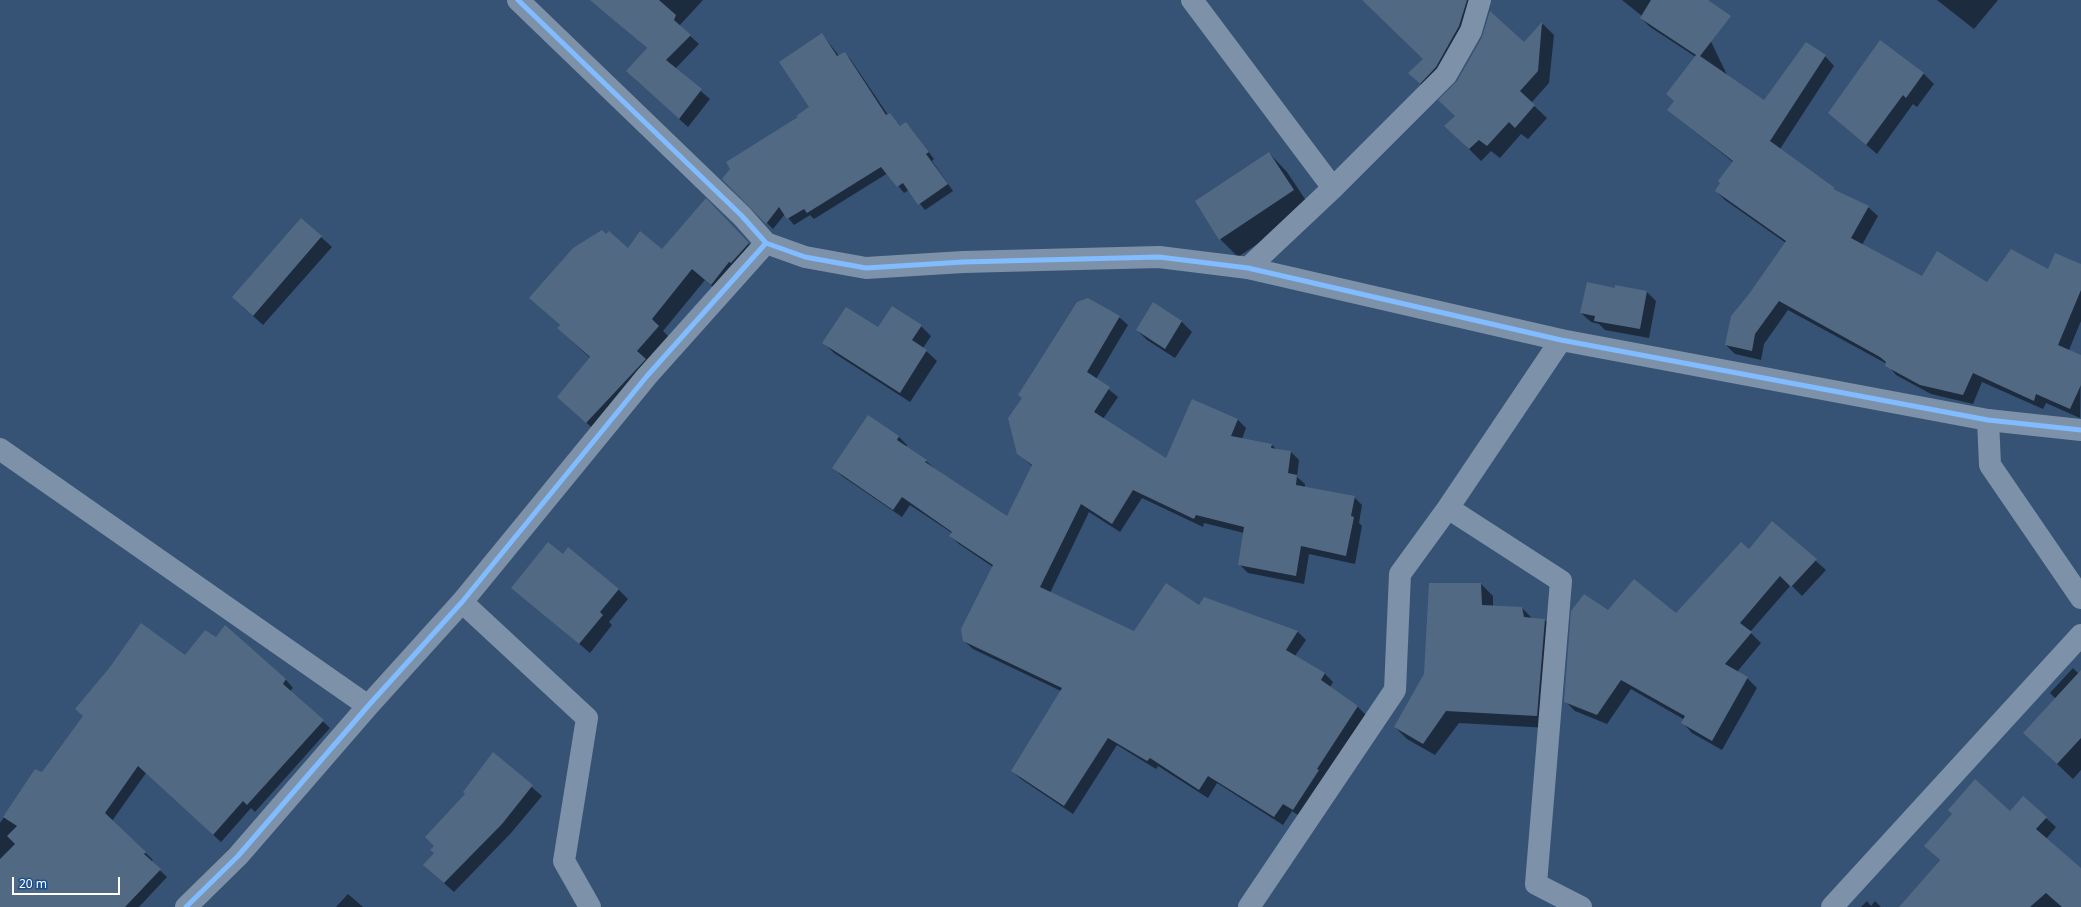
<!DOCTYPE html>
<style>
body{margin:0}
#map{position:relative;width:2081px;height:907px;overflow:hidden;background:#365274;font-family:"Noto Sans",sans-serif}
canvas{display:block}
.scale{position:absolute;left:12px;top:877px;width:108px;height:18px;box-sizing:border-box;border:2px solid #fff;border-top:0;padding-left:5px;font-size:12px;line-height:14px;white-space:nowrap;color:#fff;-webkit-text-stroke:3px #1b4f8f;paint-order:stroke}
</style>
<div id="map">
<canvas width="2081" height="907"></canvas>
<div class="scale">20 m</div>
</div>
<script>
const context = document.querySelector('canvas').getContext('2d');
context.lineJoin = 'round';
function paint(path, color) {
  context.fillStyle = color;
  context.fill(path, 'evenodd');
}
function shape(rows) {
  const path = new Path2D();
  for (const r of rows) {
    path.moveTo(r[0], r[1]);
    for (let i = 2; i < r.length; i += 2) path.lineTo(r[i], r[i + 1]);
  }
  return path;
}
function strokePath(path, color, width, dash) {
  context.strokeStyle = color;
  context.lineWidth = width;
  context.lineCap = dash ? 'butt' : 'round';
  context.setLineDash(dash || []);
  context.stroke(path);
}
paint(shape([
 [607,0,703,0,679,26,699,44,675,69,710,99,688,127,636,80,648,49,601,8],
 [1377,0,1477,0,1471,38,1421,85,1409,73,1424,59],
 [1622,0,1691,0,1728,77,1764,102,1825,56,1834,66,1780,149,1838,193,1868,207,1878,216,1862,245,1923,277,1987,283,2081,265,2081,321,2069,350,2081,356,2080,418,2046,403,2043,409,1982,382,1973,404,1931,394,1896,375,1887,364,1788,310,1764,344,1761,360,1735,354,1726,345,1750,295,1786,243,1725,200,1716,191,1733,162,1668,110,1675,102,1696,57,1650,27,1641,18,1642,16],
 [1937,0,1998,0,1974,29],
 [1543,24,1554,35,1549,83,1531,103,1547,118,1528,139,1521,134,1500,158,1491,151,1481,161,1446,126],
 [822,34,839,56,845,53,851,60,888,115,890,114,901,127,906,124,912,130,934,159,932,161,953,191,925,210,909,190,904,193,888,173,814,219,810,215,794,225,785,214,773,229,723,179,811,107],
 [1880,42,1924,74,1934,84,1917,107,1913,104,1877,154,1829,113],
 [1269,153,1287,172,1311,208,1238,257,1220,239],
 [706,200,760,255,723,296,705,280,663,331,670,338,599,434,558,397,590,358,558,328,560,325,542,309,628,249,662,250],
 [301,219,332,247,263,325,243,307],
 [1616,290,1647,292,1656,301,1649,338,1605,330,1599,324,1591,322,1581,313],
 [1153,304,1182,322,1192,332,1175,358,1147,340,1137,330],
 [1119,317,1128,325,1096,379,1118,397,1103,419,1167,459,1193,400,1238,420,1246,428,1242,439,1272,445,1276,449,1291,452,1299,460,1297,477,1305,484,1305,487,1354,497,1362,505,1359,523,1362,526,1355,564,1309,554,1304,584,1248,573,1239,564,1244,533,1204,523,1203,527,1142,498,1120,532,1089,512,1050,593,1134,632,1200,606,1205,598,1298,632,1306,640,1295,656,1325,674,1333,682,1330,687,1357,706,1366,715,1302,818,1292,811,1283,825,1217,783,1208,798,1158,766,1156,769,1117,745,1073,814,1021,779,1012,771,1061,691,973,649,964,641,993,567,959,544,950,536,952,533,910,505,902,517,842,476,833,468,899,437,907,445,906,447,926,461,935,469,1007,518,1032,466,1018,454],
 [921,326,931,336,923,348,937,361,910,402,834,353,824,343,879,328],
 [1772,522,1826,570,1802,596,1791,585,1750,632,1761,643,1737,672,1747,678,1757,688,1722,750,1692,733,1683,723,1685,720,1631,689,1607,724,1575,711,1565,701,1608,611,1676,614,1749,550],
 [563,555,618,589,628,599,609,622,612,625,590,653,513,588],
 [1481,584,1493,596,1493,607,1522,608,1532,618,1545,620,1557,632,1549,728,1459,723,1435,755,1407,739,1395,727],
 [225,627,286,680,293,688,290,691,330,728,255,812,251,808,221,842,146,773,112,821,153,860,151,862,167,877,139,907,0,907,0,823,36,770,42,773,185,656,216,638],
 [2073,668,2081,676,2081,770,2073,779,2040,748,2056,699,2050,693],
 [493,754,542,796,511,833,454,892,434,874,435,846,466,794],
 [2010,812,2046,818,2056,827,2046,839,2081,871,2081,907,1900,907,1940,860,1925,846],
 [348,894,363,907,336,907],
 [1867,901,1871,906,1875,901,1881,907,1861,907]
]), '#0007');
paint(shape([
 [590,0,659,0,676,15,674,20,691,35,666,60,702,89,679,119,626,71,647,48],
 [1362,0,1467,0,1459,26,1436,67,1420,84,1408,73,1423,59],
 [1651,0,1708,0,1731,16,1700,56,1764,100,1806,42,1826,55,1770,141,1835,188,1833,189,1869,206,1851,238,1922,276,1937,251,1987,282,2011,249,2048,269,2055,253,2081,264,2081,290,2058,345,2081,355,2081,385,2070,409,2036,394,2034,401,1973,373,1963,395,1920,385,1885,366,1886,362,1880,357,1779,301,1755,334,1752,351,1725,345,1731,316,1749,294,1786,241,1715,191,1720,183,1718,181,1733,161,1667,110,1674,101,1666,94,1696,55,1640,18],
 [1490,11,1524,42,1542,22,1538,71,1520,91,1535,105,1515,128,1509,122,1487,146,1479,140,1469,149,1444,126,1455,116,1438,100,1457,81,1482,37],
 [822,33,837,56,845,52,886,115,890,113,900,126,906,122,929,152,926,154,948,184,918,205,903,183,897,187,881,167,807,213,804,209,787,219,779,207,766,224,722,179,730,169,726,162,798,117,796,116,809,107,779,62],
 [1880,40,1924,73,1906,98,1903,95,1866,145,1828,113],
 [1269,152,1294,190,1219,240,1195,201],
 [706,198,749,243,731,263,729,262,711,285,692,269,652,319,659,326,637,351,646,359,586,423,557,397,590,357,557,328,560,325,529,298,573,248,602,230,606,234,609,231,628,248,640,231,662,249],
 [301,218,322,236,253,316,232,297],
 [1587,282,1615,288,1615,285,1647,291,1640,329,1594,321,1595,316,1580,313],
 [1088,298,1120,316,1087,372,1110,387,1094,412,1166,458,1192,399,1238,419,1231,436,1272,444,1271,448,1291,451,1288,473,1297,475,1296,485,1355,496,1351,516,1354,517,1346,556,1301,546,1296,576,1238,565,1244,527,1196,515,1194,519,1133,490,1112,524,1081,504,1040,587,1134,631,1166,583,1199,605,1204,597,1298,631,1286,650,1325,673,1321,680,1358,706,1317,769,1319,770,1293,810,1283,804,1274,817,1208,776,1199,790,1150,758,1147,761,1108,738,1064,806,1011,771,1062,688,963,641,961,629,993,565,949,536,952,532,902,497,893,510,832,468,868,415,899,436,897,440,927,460,925,462,1007,516,1032,465,1017,454,1008,418,1022,398,1018,395,1077,302],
 [1153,302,1182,321,1165,349,1136,330],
 [892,306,922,325,912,340,927,350,900,393,822,343,846,307,878,327],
 [1772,521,1817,559,1791,587,1780,576,1740,623,1752,632,1725,664,1748,677,1712,741,1681,723,1685,716,1621,680,1597,715,1564,702,1571,611,1584,594,1608,610,1634,579,1676,613,1741,542,1749,549],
 [548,542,563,554,568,547,619,589,600,612,603,615,579,644,511,588],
 [1429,583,1481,583,1482,605,1522,607,1524,617,1545,619,1537,716,1446,711,1423,744,1394,727,1424,674],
 [141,623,185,655,205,630,216,637,225,625,286,679,283,684,324,720,247,805,243,801,213,835,138,766,105,813,146,852,144,854,161,869,125,907,0,907,0,859,15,844,7,836,17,826,3,817,35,769,42,772,83,716,75,709,110,667],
 [2081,670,2081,738,2057,764,2023,733],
 [493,752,533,785,502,824,444,883,423,865,434,853,430,850,434,846,425,837,465,794,463,792],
 [1975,779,2010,811,2023,796,2047,817,2036,829,2081,868,2081,907,2062,907,2046,893,2030,907,1899,907,1940,860,1924,846,1952,814,1948,810]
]), '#526984');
strokePath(shape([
 [1192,0,1333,188],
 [1248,268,1333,188,1446,75,1471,31,1480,0],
 [1988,420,1990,465,2081,598],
 [0,449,368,706],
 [1448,508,1561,581,1536,884,1581,907],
 [462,602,587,718,564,861,590,907],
 [186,907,238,856,368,706,462,602,647,376,766,243],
 [1249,907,1395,690,1400,574,1448,508,1561,340],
 [1832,907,2081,635]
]), '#7d92a8', 22);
strokePath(shape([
 [518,0,742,216,766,243,805,257,866,268,963,262,1159,257,1248,268,1561,340,1988,420,2081,430]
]), '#7d92a8', 22);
strokePath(shape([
 [518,0,742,216,766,243,805,257,866,268,963,262,1159,257,1248,268,1561,340,1988,420,2081,430],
 [186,907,238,856,368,706,462,602,647,376,766,243]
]), '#80bcff', 5);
</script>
